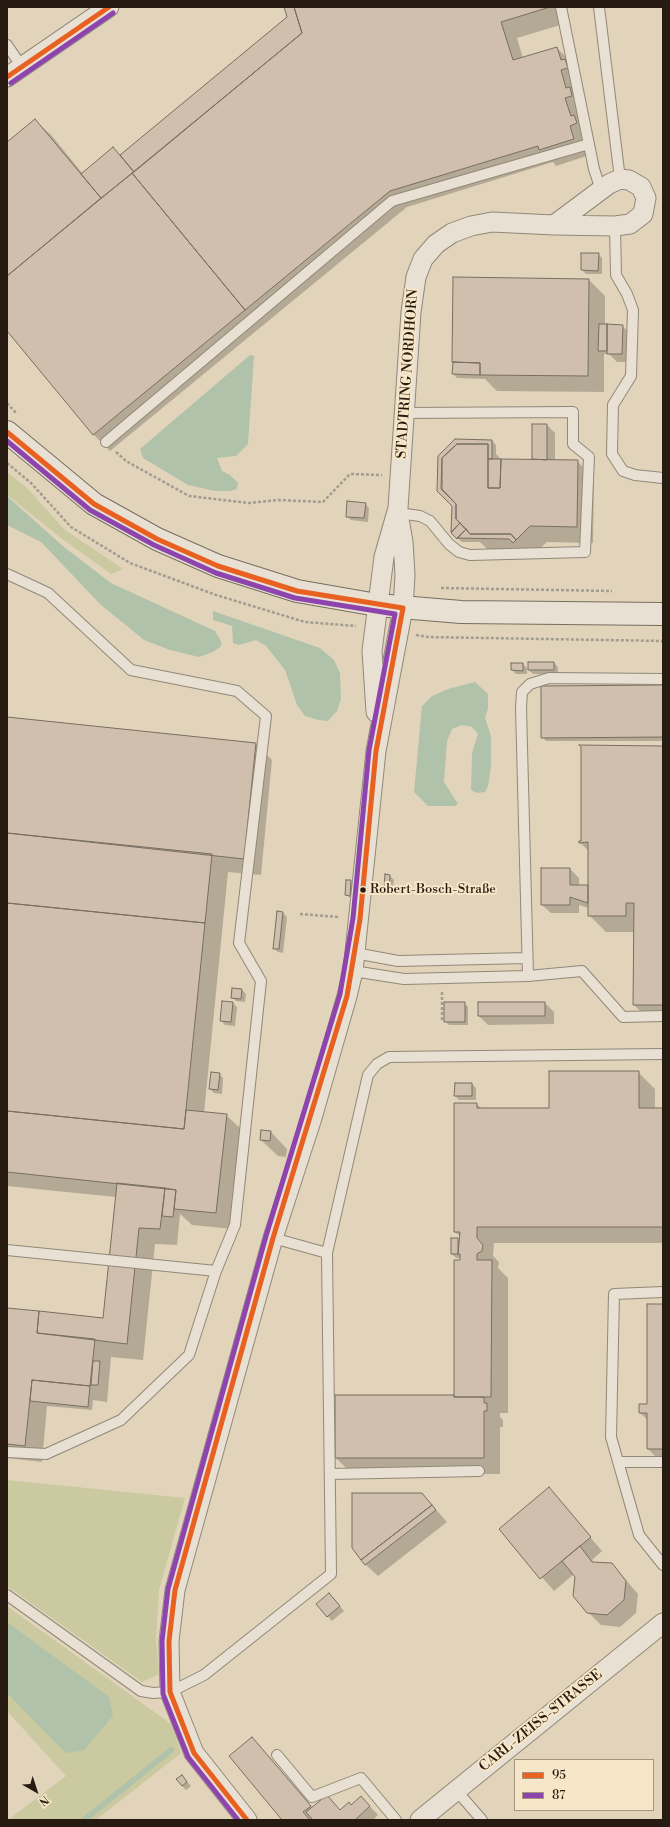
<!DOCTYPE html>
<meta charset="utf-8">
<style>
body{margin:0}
#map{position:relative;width:670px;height:1827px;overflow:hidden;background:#e2d4ba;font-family:"Libre Bodoni",serif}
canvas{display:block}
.frame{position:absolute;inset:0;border:8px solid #271a10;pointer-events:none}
.legend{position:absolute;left:514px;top:1759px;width:140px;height:52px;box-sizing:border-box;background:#f7e7c8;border:1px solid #a4957e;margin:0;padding:5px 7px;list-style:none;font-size:12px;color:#271a10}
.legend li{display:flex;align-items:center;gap:8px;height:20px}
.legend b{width:20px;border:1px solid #a4957e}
.north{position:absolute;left:16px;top:1771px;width:40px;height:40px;-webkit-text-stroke:3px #f7e7c8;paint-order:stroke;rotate:141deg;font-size:11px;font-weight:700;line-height:16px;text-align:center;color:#271a10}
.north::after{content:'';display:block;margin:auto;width:14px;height:18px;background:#271a10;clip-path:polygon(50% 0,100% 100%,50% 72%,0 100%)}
</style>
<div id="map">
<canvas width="670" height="1827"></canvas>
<div class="frame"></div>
<ul class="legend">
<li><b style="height:5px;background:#e86121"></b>95</li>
<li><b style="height:5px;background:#8e44ad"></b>87</li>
</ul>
<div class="north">N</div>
</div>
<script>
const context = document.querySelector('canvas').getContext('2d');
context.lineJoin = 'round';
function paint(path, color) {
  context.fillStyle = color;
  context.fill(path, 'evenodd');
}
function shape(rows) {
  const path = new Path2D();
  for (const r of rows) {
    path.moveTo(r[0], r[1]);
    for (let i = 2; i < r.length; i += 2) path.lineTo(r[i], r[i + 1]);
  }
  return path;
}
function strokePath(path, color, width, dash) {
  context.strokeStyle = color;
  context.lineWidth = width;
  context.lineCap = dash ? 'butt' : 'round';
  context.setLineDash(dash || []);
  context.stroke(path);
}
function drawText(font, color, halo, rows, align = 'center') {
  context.font = font + ' "Libre Bodoni",serif';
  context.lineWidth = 4;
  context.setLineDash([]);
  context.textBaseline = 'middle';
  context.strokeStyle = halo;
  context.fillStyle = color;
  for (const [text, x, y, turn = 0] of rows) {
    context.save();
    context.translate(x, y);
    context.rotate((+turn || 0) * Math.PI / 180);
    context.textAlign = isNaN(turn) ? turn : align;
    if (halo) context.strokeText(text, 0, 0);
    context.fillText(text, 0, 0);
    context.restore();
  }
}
paint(shape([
 [7,472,28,489,65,530,123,569,111,574,61,538,7,495],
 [7,1480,185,1498,159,1590,156,1642,159,1674,142,1682,7,1586],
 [7,1606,171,1724,181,1753,96,1820,8,1820,66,1776,7,1711]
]), '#cac9a0');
paint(shape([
 [250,355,254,356,248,444,236,456,217,458,222,471,230,475,238,483,237,489,230,491,215,491,188,485,143,458,140,449],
 [7,496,64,547,111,583,215,631,222,643,220,647,213,652,199,657,170,650,144,640,100,604,41,542,7,525],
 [213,611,320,648,334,660,340,673,341,699,337,711,328,721,318,720,305,716,297,705,285,670,266,646,256,640,239,645,233,643,232,626,213,620],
 [475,682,488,694,488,708,485,718,491,736,491,767,488,786,485,792,477,793,471,790,472,753,478,734,472,727,462,725,452,729,447,741,444,782,458,804,455,806,428,806,414,792,422,706,432,696,448,689],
 [7,1622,109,1697,113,1716,84,1750,66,1753,7,1693]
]), '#b1c2ab');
paint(shape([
 [285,7,562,7,567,23,517,38,523,58,557,48,573,64,583,84,576,86,588,112,581,114,590,155,556,166,553,162,407,207,110,451,94,435,7,329,7,143,35,120,52,136,83,174,113,148,121,156,288,17],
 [598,254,602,258,602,274,586,274,582,270],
 [589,280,605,296,605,325,622,326,631,334,630,362,617,362,609,354,604,354,604,392,497,391,485,379,457,378,453,374],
 [533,425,547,425,555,433,555,461,577,461,594,478,593,543,547,542,533,555,488,550,480,542,462,542,452,533,453,506,492,441,496,445,496,454,502,460,533,460],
 [365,504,369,508,368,522,351,520,347,516],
 [554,663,558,667,558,674,533,674,527,668,527,674,516,674,512,670,523,664,529,670],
 [663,686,663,741,546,741,542,737],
 [7,718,256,744,272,760,261,875,228,872,204,1113,226,1115,243,1131,233,1229,192,1225,180,1214,177,1245,155,1244,143,1360,111,1357,107,1402,93,1400,92,1410,47,1406,42,1462,7,1458,7,1309,104,1319,116,1197,7,1186],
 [581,746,663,746,663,1021,650,1021,634,1005,635,932,606,932,589,915,589,908,579,905,579,913,551,913,542,905,570,869,579,878,579,886,589,887,589,851,580,843,582,842],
 [390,876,394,880,392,894,385,889],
 [351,881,355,885,353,899,346,895],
 [283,913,287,917,283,953,278,952,274,948],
 [242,990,246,994,245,1002,236,1001,232,997],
 [233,1003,237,1007,235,1026,225,1025,221,1020],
 [464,1003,468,1007,468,1025,449,1025,445,1021],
 [479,1003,545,1003,554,1012,554,1024,488,1025,479,1016],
 [638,1072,655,1089,655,1109,663,1109,663,1243,494,1243,493,1256,499,1262,498,1268,508,1278,508,1413,500,1413,500,1417,503,1420,503,1427,500,1427,500,1474,352,1474,336,1458,336,1396,455,1396,461,1258,456,1258,452,1254,458,1239,460,1242,460,1236,455,1232,477,1104,482,1109,550,1109],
 [219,1074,223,1078,222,1094,214,1093,210,1089],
 [472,1084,476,1088,476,1100,459,1100,455,1096],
 [271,1132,287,1149,286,1157,278,1156,261,1140],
 [663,1305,663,1464,648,1449,648,1420,640,1413,648,1405],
 [549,1489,602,1551,592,1560,594,1563,612,1564,638,1594,636,1613,620,1627,601,1625,588,1612,574,1574,554,1591,500,1529],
 [422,1494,447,1522,378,1576,366,1565,353,1548],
 [333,1598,344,1611,332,1621,317,1604],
 [252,1738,313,1808,341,1811,351,1806,361,1797,378,1815,373,1820,283,1820],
 [182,1776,191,1786,186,1790,182,1786]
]), '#0003');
strokePath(shape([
 [84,1820,171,1750]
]), '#b1c2ab', 6);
const building = shape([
 [284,7,294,7,302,33,134,172,120,155,287,17,284,7],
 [294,7,550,7,501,22,513,60,557,47,561,60,565,59,568,68,561,70,566,88,570,87,572,96,565,98,571,116,574,115,577,123,570,126,574,139,539,150,538,146,390,191,245,310,132,173,302,33,294,7],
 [35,119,101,198,7,276,7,142,35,119],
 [113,147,134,172,101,198,81,174,113,147],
 [132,173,245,310,93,435,7,331,7,276,132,173],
 [581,253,599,253,598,271,581,270,581,253],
 [453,277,589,279,588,376,480,375,480,363,452,362,453,277],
 [599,324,607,324,607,351,598,351,599,324],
 [607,324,623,325,622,354,607,354,607,324],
 [453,362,480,363,480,375,452,374,453,362],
 [532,424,547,424,547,460,532,459,532,424],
 [455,439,492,440,492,459,488,459,488,444,457,444,442,458,442,489,456,504,456,519,460,523,451,532,452,506,437,491,438,456,455,439],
 [457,444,488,444,488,488,500,488,501,459,578,460,577,527,530,526,516,540,511,534,470,534,456,519,456,504,441,489,442,458,457,444],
 [488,459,501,459,500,488,488,488,488,459],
 [347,501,366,503,364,518,346,517,347,501],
 [460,523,466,529,457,539,451,533,460,523],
 [466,529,470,534,511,534,516,540,513,543,509,539,457,538,466,529],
 [528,662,554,662,554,670,528,670,528,662],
 [511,663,523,663,523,671,511,670,511,663],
 [663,685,663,737,541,738,541,686,663,685],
 [7,717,256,743,244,859,7,833,7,717],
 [579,745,663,746,663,1005,633,1005,634,903,626,903,626,916,588,916,588,842,579,843,579,841,581,841,581,747,579,745],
 [7,833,212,854,205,923,7,903,7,833],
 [541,868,570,868,570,885,588,885,588,903,570,897,570,905,541,905,541,868],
 [385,874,390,875,389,890,384,890,385,874],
 [346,880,351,880,350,896,345,895,346,880],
 [7,903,205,923,184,1129,7,1111,7,903],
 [277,911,283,912,279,949,273,949,277,911],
 [232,988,242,989,241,999,231,998,232,988],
 [222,1001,233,1002,231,1022,220,1021,222,1001],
 [444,1002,465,1002,465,1022,444,1022,444,1002],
 [478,1002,545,1002,545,1016,478,1016,478,1002],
 [549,1071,639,1071,639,1108,663,1108,663,1227,477,1227,477,1238,483,1245,482,1251,477,1254,477,1260,492,1260,491,1397,454,1397,454,1260,460,1260,460,1254,458,1254,460,1232,454,1232,454,1103,477,1103,477,1108,549,1108,549,1071],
 [211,1072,220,1073,218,1090,209,1089,211,1072],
 [455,1083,472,1083,472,1096,454,1096,455,1083],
 [186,1110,227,1114,216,1213,174,1209,176,1190,7,1172,7,1111,184,1129,186,1110],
 [261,1130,271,1131,270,1141,260,1140,261,1130],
 [117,1183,165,1188,160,1229,139,1228,127,1344,37,1333,39,1311,103,1318,117,1183],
 [165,1188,176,1190,173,1217,162,1216,165,1188],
 [451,1238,458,1238,458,1254,451,1254,451,1238],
 [647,1304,663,1304,663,1449,647,1449,647,1413,639,1413,639,1404,647,1404,647,1304],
 [7,1308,39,1311,37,1333,95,1339,90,1386,32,1380,25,1446,7,1444,7,1308],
 [93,1361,100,1361,98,1385,91,1385,93,1361],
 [32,1380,90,1386,88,1407,30,1401,32,1380],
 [335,1395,454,1395,454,1397,484,1397,484,1403,487,1403,487,1411,484,1411,484,1458,335,1458,335,1395],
 [549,1487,591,1537,540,1579,499,1529,549,1487],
 [352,1493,422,1493,432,1505,361,1560,352,1548,352,1493],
 [432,1505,436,1510,365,1565,361,1560,432,1505],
 [580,1546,592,1562,612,1563,626,1581,624,1600,607,1615,587,1613,573,1596,575,1577,562,1561,580,1546],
 [329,1593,340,1606,327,1617,316,1604,329,1593],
 [252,1737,311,1806,303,1812,310,1820,282,1820,229,1756,252,1737],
 [182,1775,187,1782,182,1786,176,1779,182,1775],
 [327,1795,340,1810,349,1802,351,1805,361,1796,370,1806,355,1820,313,1820,306,1812,327,1795]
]);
paint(building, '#d1bfae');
strokePath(building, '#776e60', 1);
const lane = shape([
 [561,7,594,169,601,190],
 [599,7,620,179],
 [7,45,22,67],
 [615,226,616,275,627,294,633,310,631,376,613,405,612,454,623,471,635,475,663,478],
 [106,442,392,201,589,144],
 [398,513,420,516,430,521,449,544,459,552,470,555,585,552,589,457,573,444,573,412,404,413],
 [7,574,48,593,131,670,237,691,266,716,239,943,261,981,235,1225,216,1271,189,1355,121,1420,46,1454,7,1452],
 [355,953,398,961,527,958],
 [353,971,404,979,528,976,582,971,623,1017,663,1016],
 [528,976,521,708,522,692,530,684,549,678,663,679],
 [273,1238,327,1253],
 [7,1250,216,1271],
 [663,1292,614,1294,611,1437,639,1535,663,1565],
 [618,1462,663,1462],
 [330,1474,479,1471],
 [7,1595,141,1691,153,1693,170,1692,204,1675,331,1574,327,1253,368,1075,377,1064,389,1057,663,1054],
 [277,1755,312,1797,361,1778,396,1820],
 [456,1790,482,1820]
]);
const street = shape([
 [7,77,109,7],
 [376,712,372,651,384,557,398,508,411,312,416,277,423,259,436,244,452,233,471,226,492,222,554,225,615,226,630,224,643,214,646,198,641,187,629,180,620,179,609,184,554,225],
 [247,1820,194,1753,170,1692,169,1641,175,1590,273,1238,311,1121,347,996,353,971,376,751,403,608,405,575,403,542,398,513],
 [420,1820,663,1623]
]);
const secondary = shape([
 [7,432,94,504,157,539,218,566,297,591,377,605,461,612,663,614]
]);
strokePath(lane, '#918878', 12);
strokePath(street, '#918878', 21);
strokePath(secondary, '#776e60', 24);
strokePath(shape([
 [7,403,16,413],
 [116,452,126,461,189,496,249,503,278,500,323,502,350,474,382,475],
 [7,463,31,483,71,527,130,563,216,595,305,622,356,626],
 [441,588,612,591],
 [416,635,428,637,663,641],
 [300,914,339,917],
 [442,992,442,1021]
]), '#a39c91', 2.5, [3, 2]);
strokePath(lane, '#e7e0d3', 10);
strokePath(street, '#e7e0d3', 19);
strokePath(secondary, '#e7e0d3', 22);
strokePath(shape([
 [7,77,109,7],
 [7,432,94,504,157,539,218,566,297,591,403,608,376,751,360,919,347,996,273,1238,175,1590,169,1641,170,1692,194,1753,247,1820]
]), '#e86121', 5);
strokePath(shape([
 [11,83,113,13],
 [7,441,90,510,154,545,216,573,295,598,395,614,369,750,353,918,340,994,266,1236,168,1589,162,1641,163,1694,188,1757,238,1820]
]), '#8e44ad', 5);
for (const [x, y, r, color] of [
 [363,890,3.5,"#271a10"]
]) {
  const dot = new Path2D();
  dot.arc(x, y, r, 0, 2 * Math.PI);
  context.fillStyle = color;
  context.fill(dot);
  strokePath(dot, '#f7e7c8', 1.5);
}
drawText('13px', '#271a10', '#f7e7c8', [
 ["Robert-Bosch-Straße",370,890]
], 'left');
drawText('14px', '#271a10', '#f7e7c8', [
 ["STADTRING NORDHORN",408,374,-86],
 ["CARL-ZEISS-STRASSE",541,1721,-39]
]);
</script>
